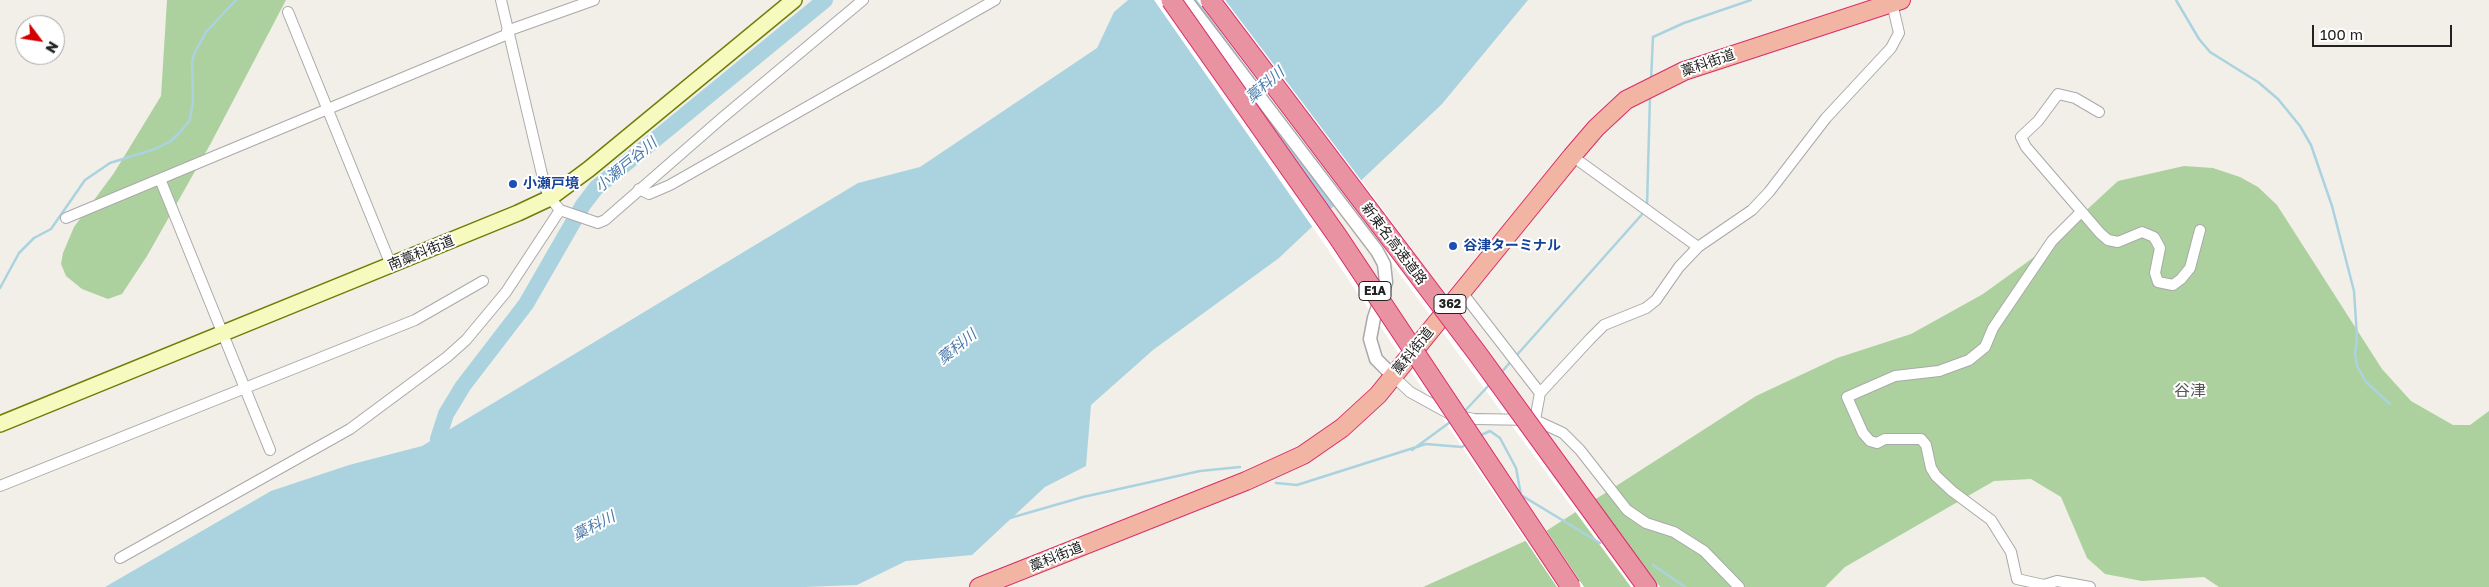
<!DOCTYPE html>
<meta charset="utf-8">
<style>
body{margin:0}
#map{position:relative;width:2489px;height:587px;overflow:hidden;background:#f2efe9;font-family:"Golos Text",sans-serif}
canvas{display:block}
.north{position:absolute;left:15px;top:15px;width:50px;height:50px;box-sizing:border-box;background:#fff;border:1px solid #a7a7a7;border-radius:50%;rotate:121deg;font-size:14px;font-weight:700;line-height:20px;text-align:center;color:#222}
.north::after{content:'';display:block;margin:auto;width:18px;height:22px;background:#d40000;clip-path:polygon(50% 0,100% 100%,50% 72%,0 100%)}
.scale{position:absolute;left:2312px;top:25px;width:140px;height:22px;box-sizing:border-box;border:2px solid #222;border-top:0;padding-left:6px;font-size:15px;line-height:18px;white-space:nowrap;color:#222;-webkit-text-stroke:4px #fff;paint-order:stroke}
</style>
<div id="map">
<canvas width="2489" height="587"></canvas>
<div class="north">N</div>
<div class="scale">100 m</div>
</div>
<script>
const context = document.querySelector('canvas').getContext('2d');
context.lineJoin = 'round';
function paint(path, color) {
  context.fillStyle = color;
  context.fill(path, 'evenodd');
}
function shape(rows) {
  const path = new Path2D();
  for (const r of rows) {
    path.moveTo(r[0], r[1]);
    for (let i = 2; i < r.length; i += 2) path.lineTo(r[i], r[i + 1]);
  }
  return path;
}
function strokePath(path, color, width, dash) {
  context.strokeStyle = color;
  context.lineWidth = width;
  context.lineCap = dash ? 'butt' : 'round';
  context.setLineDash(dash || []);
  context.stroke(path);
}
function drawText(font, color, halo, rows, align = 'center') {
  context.font = font + ' "Golos Text","Noto Sans JP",sans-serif';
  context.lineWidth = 4;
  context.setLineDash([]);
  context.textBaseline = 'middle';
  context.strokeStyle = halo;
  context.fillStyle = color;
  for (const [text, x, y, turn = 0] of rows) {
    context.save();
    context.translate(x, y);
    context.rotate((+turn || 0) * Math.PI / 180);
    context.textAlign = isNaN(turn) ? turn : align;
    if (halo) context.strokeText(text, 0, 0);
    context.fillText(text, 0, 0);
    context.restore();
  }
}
paint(shape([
 [167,0,286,0,211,143,147,256,122,294,108,299,82,289,66,276,61,264,63,253,74,227,114,173,161,96],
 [2184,166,2213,168,2240,177,2258,187,2277,205,2382,369,2411,401,2453,425,2470,425,2489,411,2489,587,2219,587,2204,577,2142,581,2105,574,2087,558,2061,497,2031,479,1994,481,1845,567,1825,587,1423,587,1543,533,1756,396,1837,358,1911,334,1983,294,2041,252,2118,181]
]), '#add19e');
paint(shape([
 [1128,0,1528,0,1442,104,1279,258,1153,350,1091,405,1086,466,1045,487,972,555,906,561,857,585,805,587,105,587,271,491,349,465,422,446,858,183,920,167,1097,48,1114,12]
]), '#aad3df');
paint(shape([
 [1154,0,1184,0,1185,2,1346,231,1584,587,1557,587,1325,245],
 [1197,0,1225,0,1373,196,1660,587,1631,587]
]), '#fff');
strokePath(shape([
 [2176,0,2199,39,2210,52,2258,82,2278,99,2300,126,2311,145,2332,206,2354,291,2357,337,2355,354,2357,366,2366,382,2390,404],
 [1651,81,1653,37,1684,23,1751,0],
 [1647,206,1650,96],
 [0,288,19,253,34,238,51,229,85,180,110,163,155,149,171,141,180,132,190,120,193,101,192,61,195,52,206,32,236,0],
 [1516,356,1645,211],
 [1501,373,1512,360],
 [1463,413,1490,384],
 [1479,436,1490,431,1500,438,1516,468,1521,495,1600,543],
 [1412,450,1453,420],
 [1276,483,1297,485,1426,444,1462,447,1468,443],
 [1010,518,1083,497,1200,471,1240,467],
 [1653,565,1685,587]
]), '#aad3df', 2.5);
strokePath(shape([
 [438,452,438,439,446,414,463,386,526,304,583,205,596,188,825,0]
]), '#aad3df', 16);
const minor = shape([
 [501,0,545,187,550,198,560,210,598,223,605,220,722,118,863,0],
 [288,12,391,265],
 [507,31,594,0],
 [2099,112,2075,98,2058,94,2038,121,2021,137,2026,147,2100,233,2108,240,2118,242,2142,232,2154,237,2160,248,2155,273,2158,282,2173,285,2181,279,2190,268,2200,230],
 [1572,156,1698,247],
 [160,179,270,450],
 [639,189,649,194,670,185,995,0],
 [2081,212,2052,241,1993,328,1985,347,1969,360,1939,371,1895,376,1847,397,1863,433,1870,441,1877,443,1885,439,1921,439,1926,445,1931,468,1936,476,1952,491,1991,520,2011,552,2017,579,2044,585,2057,581,2090,587],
 [66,218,508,34],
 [1461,291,1540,393],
 [1393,376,1410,392,1450,414,1474,419,1535,420,1540,393,1590,339,1604,325,1646,308,1656,300,1679,267,1698,247,1752,210,1769,192,1826,118,1891,48,1899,33,1892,3],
 [1535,420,1563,433,1580,450,1627,510,1646,523,1674,532,1704,551,1739,587],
 [0,486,415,320,483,281],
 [120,558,350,429,447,357,466,340,506,292,560,210]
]);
const tertiary = shape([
 [1186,0,1377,251,1384,264,1386,282,1374,318,1370,339,1376,359,1393,376]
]);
const secondary = shape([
 [0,424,518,213,550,198,589,169,794,0]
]);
const trunk = shape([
 [979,587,1246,481,1303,455,1342,428,1378,395,1572,156,1596,128,1626,100,1684,71,1901,0]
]);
const motorway = shape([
 [1607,532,1647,587]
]);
strokePath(minor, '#a9a9a9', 12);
strokePath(tertiary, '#a9a9a9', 15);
strokePath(secondary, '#707d05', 18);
strokePath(trunk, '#dc2a67', 20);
strokePath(motorway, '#dc2a67', 21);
strokePath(minor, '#fff', 10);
strokePath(tertiary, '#fff', 12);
strokePath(secondary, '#f7fabf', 15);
strokePath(trunk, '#f2b4a3', 18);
strokePath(motorway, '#e892a2', 19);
const motorwayBridge = shape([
 [1171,0,1338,237,1571,587],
 [1210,0,1477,353,1607,532]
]);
strokePath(motorwayBridge, '#dc2a67', 21, []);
strokePath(motorwayBridge, '#e892a2', 19);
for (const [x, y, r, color] of [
 [513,184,5,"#1a4fb4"],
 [1453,246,5,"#1a4fb4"]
]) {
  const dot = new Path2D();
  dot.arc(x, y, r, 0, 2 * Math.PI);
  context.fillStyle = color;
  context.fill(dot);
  strokePath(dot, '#fff', 2);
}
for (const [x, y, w] of [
 [1375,291,32],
 [1450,304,32]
]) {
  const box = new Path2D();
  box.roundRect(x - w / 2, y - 9.5, w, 19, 4);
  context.fillStyle = '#fff';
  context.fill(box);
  strokePath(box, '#222', 1);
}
drawText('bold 12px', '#222', null, [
 ["E1A",1375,291],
 ["362",1450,304]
]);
drawText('14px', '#222', '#fff', [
 ["藁科街道",1708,63,-19],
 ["新東名高速道路",1394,244,53],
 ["南藁科街道",421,253,-22],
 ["藁科街道",1413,351,-51],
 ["藁科街道",1056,557,-22]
]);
drawText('bold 14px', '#164399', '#fff', [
 ["小瀬戸境",523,184],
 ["谷津ターミナル",1463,246]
], 'left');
drawText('italic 15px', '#4a7aab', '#fff', [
 ["藁科川",1265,85,-41],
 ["小瀬戸谷川",626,165,-40],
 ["藁科川",957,347,-39],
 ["藁科川",594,526,-27]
]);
drawText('16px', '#555', '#fff', [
 ["谷津",2190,391]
]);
</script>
